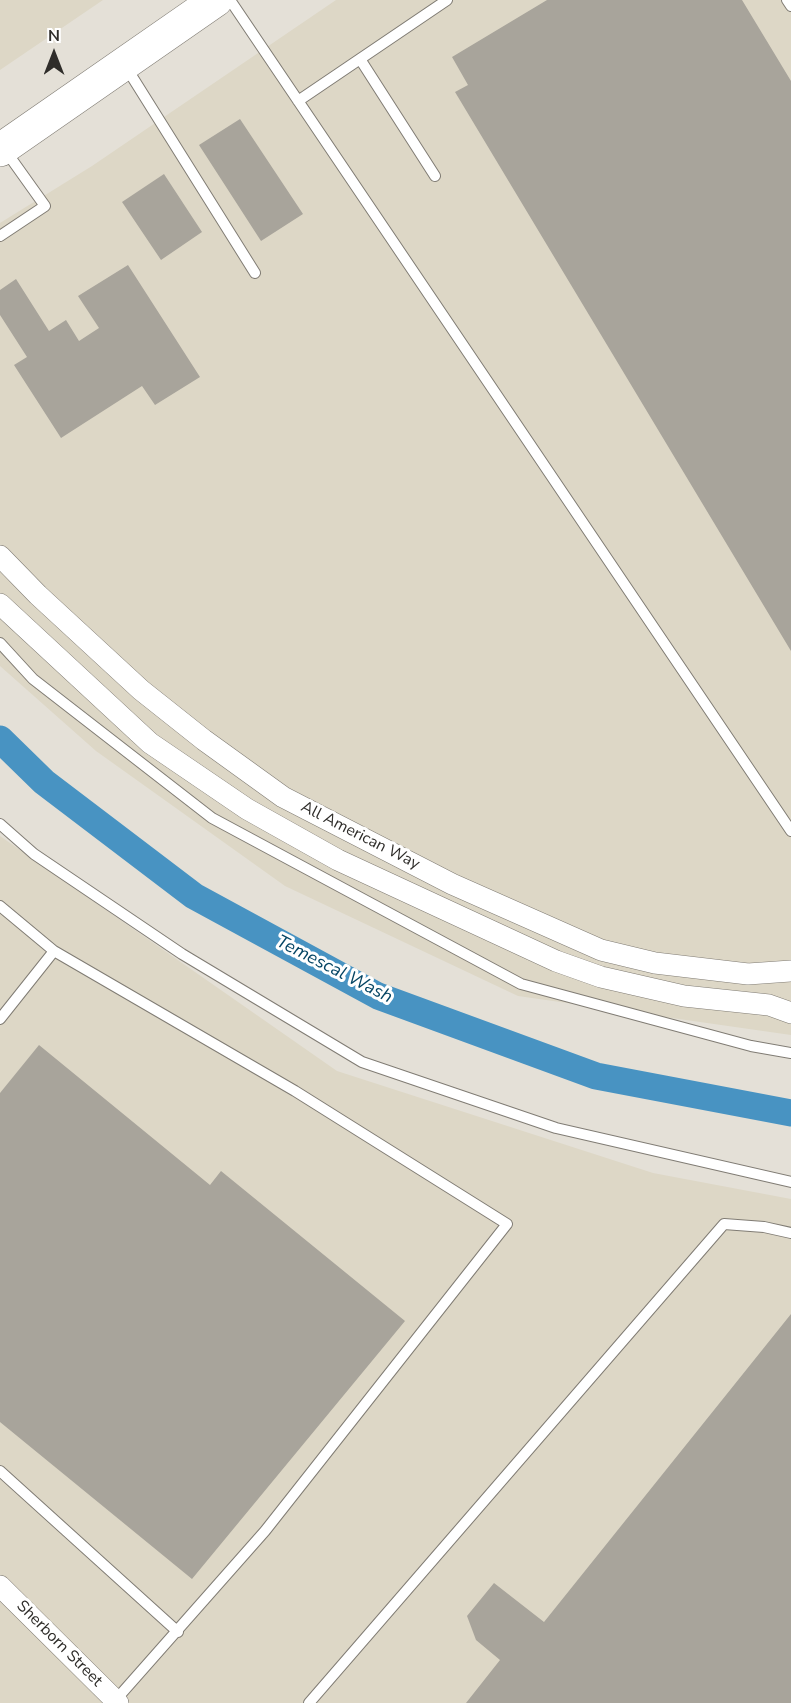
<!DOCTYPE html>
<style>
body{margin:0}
#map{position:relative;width:791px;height:1703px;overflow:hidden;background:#e4e0d7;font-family:"Nunito Sans",sans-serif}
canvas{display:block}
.north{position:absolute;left:24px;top:24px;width:60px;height:60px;-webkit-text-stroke:4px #fff;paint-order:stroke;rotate:0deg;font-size:16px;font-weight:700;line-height:24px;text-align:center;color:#2f2d2a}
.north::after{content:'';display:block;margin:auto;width:21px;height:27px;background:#2f2d2a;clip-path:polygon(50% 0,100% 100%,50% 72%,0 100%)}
</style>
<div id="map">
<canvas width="791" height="1703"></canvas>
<div class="north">N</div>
</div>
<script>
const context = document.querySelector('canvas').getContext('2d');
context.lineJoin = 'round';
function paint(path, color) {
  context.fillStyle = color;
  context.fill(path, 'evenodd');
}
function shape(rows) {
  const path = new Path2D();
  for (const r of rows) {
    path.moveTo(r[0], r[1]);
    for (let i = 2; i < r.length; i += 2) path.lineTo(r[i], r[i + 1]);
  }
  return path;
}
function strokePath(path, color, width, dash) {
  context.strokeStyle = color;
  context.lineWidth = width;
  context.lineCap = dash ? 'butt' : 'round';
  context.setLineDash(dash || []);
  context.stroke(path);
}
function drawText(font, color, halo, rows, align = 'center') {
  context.font = font + ' "Nunito Sans",sans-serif';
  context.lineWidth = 6;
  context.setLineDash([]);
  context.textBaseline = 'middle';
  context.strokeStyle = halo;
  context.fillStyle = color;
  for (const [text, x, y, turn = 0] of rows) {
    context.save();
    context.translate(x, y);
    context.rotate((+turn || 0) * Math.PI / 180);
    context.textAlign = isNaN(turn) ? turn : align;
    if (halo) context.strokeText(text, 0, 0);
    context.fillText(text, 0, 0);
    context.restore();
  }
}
paint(shape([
 [0,0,103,0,0,70],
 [336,0,791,0,791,1035,518,996,285,886,96,751,0,666,0,223,92,166],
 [0,836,337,1071,653,1173,791,1199,791,1703,0,1703]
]), '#ddd7c6');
strokePath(shape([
 [0,739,44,782,194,896,378,996,596,1076,791,1113]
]), '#4893c2', 27);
paint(shape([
 [547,0,742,0,791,81,791,651,455,92,468,85,452,57],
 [240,119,303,214,261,241,199,145],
 [164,174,202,232,161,260,122,202],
 [128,265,200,377,155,405,142,386,61,438,14,365,27,357,0,315,0,290,16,279,49,331,66,320,79,341,99,328,78,296],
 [39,1045,210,1185,221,1171,405,1321,192,1579,0,1422,0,1093],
 [791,1314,791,1703,466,1703,500,1660,476,1640,467,1616,494,1583,544,1622]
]), '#a8a49b');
const lane = shape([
 [230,0,791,831],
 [787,0,791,6],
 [360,59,435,176],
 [126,67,255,273],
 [298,101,447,0],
 [0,236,45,206,5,150],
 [0,643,33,679,212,818,521,984,751,1046,791,1053],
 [0,824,34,854,182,954,362,1062,556,1128,791,1182],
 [0,906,54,951,0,1019],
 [54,951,295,1091,507,1224,265,1531,113,1703],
 [0,1471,178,1632],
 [309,1703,724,1224,764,1227,791,1233]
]);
const street = shape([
 [0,556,38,595,141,690,204,740,283,797,452,884,601,950,655,963,748,974,791,971],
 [0,604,150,743,247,809,338,860,556,961,601,977,684,996,769,1005,791,1013],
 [0,1586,118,1703]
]);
const primary = shape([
 [0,150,216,0]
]);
strokePath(lane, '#807c74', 12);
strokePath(street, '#807c74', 22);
strokePath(primary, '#807c74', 34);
strokePath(lane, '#fff', 10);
strokePath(street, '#fff', 21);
strokePath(primary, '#fff', 33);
drawText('16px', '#2f2d2a', '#fff', [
 ["All American Way",360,836,27],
 ["Sherborn Street",59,1644,45]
]);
drawText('italic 18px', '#054564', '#fff', [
 ["Temescal Wash",334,970,27]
]);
</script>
